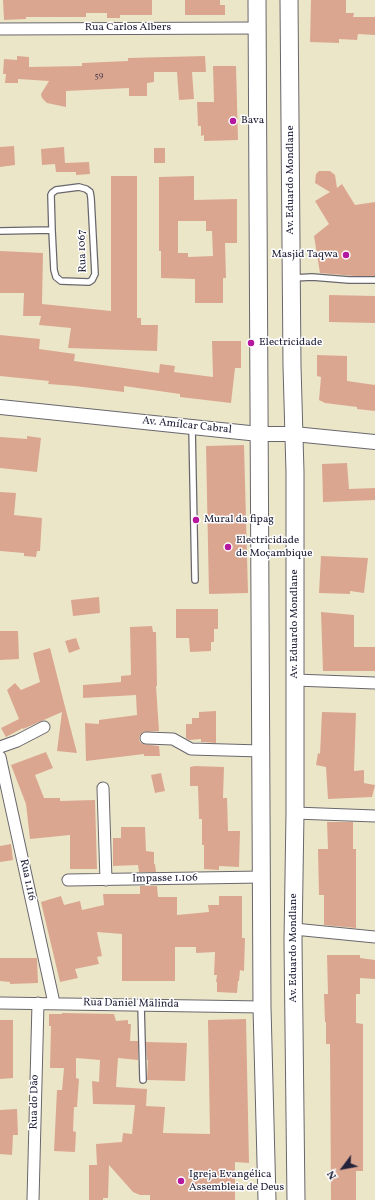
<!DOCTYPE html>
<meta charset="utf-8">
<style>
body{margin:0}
#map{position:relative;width:375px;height:1200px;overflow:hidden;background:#ece6c9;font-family:Vollkorn,serif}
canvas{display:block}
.north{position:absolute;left:323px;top:1148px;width:40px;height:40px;-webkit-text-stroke:3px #fff;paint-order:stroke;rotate:238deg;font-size:11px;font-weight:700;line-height:16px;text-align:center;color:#22223b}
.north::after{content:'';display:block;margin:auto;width:14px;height:18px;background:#22223b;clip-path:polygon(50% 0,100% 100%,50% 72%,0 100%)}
</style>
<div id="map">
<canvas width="375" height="1200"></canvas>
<div class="north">N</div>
</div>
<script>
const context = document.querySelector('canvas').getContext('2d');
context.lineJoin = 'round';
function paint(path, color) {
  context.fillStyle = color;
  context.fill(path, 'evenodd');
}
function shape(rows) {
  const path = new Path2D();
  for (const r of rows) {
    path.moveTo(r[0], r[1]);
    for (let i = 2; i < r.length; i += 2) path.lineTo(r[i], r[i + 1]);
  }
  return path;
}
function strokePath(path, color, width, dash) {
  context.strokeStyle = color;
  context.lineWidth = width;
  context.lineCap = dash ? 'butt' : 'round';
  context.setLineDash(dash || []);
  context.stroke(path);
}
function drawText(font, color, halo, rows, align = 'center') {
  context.font = font + ' Vollkorn,serif';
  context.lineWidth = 3;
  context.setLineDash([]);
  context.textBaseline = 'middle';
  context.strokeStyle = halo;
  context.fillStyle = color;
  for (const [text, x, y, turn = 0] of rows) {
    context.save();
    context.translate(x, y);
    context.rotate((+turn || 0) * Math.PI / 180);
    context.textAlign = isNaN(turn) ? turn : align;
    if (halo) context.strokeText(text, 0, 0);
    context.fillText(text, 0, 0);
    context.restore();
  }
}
paint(shape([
 [3,0,152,0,152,15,120,15,120,18,107,18,107,13,86,13,86,17,26,17,26,19,4,20],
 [185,0,220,0,220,5,225,5,225,15,185,15],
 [311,0,346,0,346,13,354,13,353,17,375,17,375,35,358,34,357,40,339,39,339,43,310,42],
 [17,56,29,57,29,67,82,66,82,63,128,61,128,58,205,56,206,72,192,72,194,99,179,100,177,72,154,72,154,82,147,83,147,96,129,96,129,88,66,91,66,107,47,103,42,98,41,94,49,81,18,79,18,83,5,83,6,74,3,74,4,59,17,60],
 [213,66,236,66,238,140,204,141,204,135,201,136,201,126,198,126,197,102,214,102],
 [14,146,15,165,0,167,0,147],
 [64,147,65,163,89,162,90,174,76,175,76,172,56,172,55,164,42,165,41,149],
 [154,148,165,148,165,163,154,163],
 [319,171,330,171,335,175,337,188,342,184,355,205,375,202,375,276,355,276,320,273,314,236,329,224,315,201,330,192,315,183,316,174],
 [111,176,137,176,137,318,141,318,141,325,158,325,157,351,68,348,71,328,39,325,41,316,23,316,24,293,0,293,0,251,43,253,42,304,111,311],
 [194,176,194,200,237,199,237,243,225,243,226,278,223,278,223,303,195,303,195,279,161,278,161,251,159,251,159,177],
 [178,221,206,221,206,231,212,231,213,256,188,257,188,253,178,253],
 [329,295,375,296,375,323,329,322],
 [0,335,40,339,39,349,75,354,74,361,159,373,160,364,175,366,174,372,213,377,212,341,241,341,241,368,235,368,231,403,180,397,180,394,124,386,124,392,75,386,48,384,49,381,0,376],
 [317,355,347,356,347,381,375,385,375,411,357,409,357,407,325,403,319,400,321,377,317,376],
 [27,436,41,438,37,472,0,468,0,437,27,439],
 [244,445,248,593,209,594,206,446],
 [347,463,349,489,375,488,375,500,323,502,322,464],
 [0,492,16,493,14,515,42,518,40,551,37,551,36,557,24,556,24,553,0,551],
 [321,556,368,558,364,593,350,591,350,594,319,593],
 [99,597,100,613,73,616,71,600],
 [176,609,218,609,218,629,214,629,214,642,211,642,211,651,190,652,189,638,176,638],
 [321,612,354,615,354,647,375,647,375,671,323,671],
 [152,626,153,632,156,632,157,686,156,686,159,731,143,732,140,735,139,738,140,742,143,744,159,746,160,756,144,756,144,754,86,761,85,723,99,724,99,720,137,715,136,695,83,698,83,685,121,682,121,676,131,675,130,627],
 [0,631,18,631,19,659,0,660],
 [76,638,80,649,69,653,65,641],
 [50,648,63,699,77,753,57,751,62,712,23,729,23,728,6,737,1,728,19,719,7,690,15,683,21,690,40,682,33,653],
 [216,711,216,743,205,742,201,742,201,739,189,740,186,738,186,724,192,724,192,718,199,718,199,712],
 [322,712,356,713,354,771,364,770,364,783,375,785,372,797,328,799,326,767,316,765,318,753,320,754],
 [46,752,53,768,35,775,44,798,60,798,60,801,95,800,97,869,70,869,70,835,30,839,26,804,11,765],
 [195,766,224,767,223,798,227,798,228,831,240,831,239,867,219,866,219,870,204,869,204,845,202,845,202,819,199,819,198,786,190,786,190,767],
 [161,773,165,791,155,793,151,775],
 [327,822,353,822,353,849,356,849,356,928,324,925,324,895,319,895,318,849,328,849],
 [121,827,145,827,146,851,154,852,154,864,155,864,156,872,139,872,138,865,113,866,113,838,121,838],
 [11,844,13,860,0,862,0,846],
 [140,886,157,886,158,897,177,897,177,915,209,912,208,905,219,905,219,896,242,896,242,938,245,938,244,971,240,970,239,981,238,981,237,993,217,992,217,982,216,982,217,975,214,975,215,952,196,953,196,947,175,947,175,981,122,981,122,934,97,932,102,956,97,957,99,964,75,969,78,978,60,982,41,902,61,896,64,905,80,901,82,910,104,905,103,894,140,894],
 [327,955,360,955,360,958,375,960,375,979,360,978,360,994,356,994,356,1023,363,1024,363,1171,356,1171,356,1200,331,1200,330,1044,326,1044,326,1022,325,1022,324,994,328,994],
 [0,958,37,958,38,983,10,984,10,982,0,981],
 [62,1013,114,1014,116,1021,128,1020,128,1024,131,1024,130,1041,138,1041,138,1060,118,1058,116,1087,147,1089,146,1106,165,1107,163,1133,210,1134,208,1020,246,1019,249,1163,235,1162,235,1200,150,1200,150,1195,140,1195,133,1192,109,1165,108,1198,103,1198,103,1200,89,1200,89,1165,97,1165,96,1144,122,1142,123,1133,132,1134,135,1105,93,1104,92,1081,99,1082,100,1060,76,1058,76,1078,79,1079,77,1107,74,1107,73,1131,76,1132,75,1152,54,1151,57,1090,62,1090,64,1068,50,1068,51,1026,49,1026,49,1014,62,1014],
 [0,1020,13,1020,13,1078,0,1079],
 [146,1042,187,1043,185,1081,147,1080,148,1060,147,1060],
 [17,1109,18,1135,13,1135,12,1155,0,1154,0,1110]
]), '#dba690');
const service = shape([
 [0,231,52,230,54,270,56,277,61,281,89,282,92,280,95,274,91,198,90,192,86,189,79,187,56,190,52,193,51,195,52,230],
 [293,278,312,277,349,280,375,280],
 [192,427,195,580],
 [141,1005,143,1080]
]);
const minor = shape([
 [0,29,257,28],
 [295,680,375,683],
 [146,738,173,739,191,749,261,751],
 [0,747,17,741,44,727],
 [0,757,54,1003],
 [103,788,106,880],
 [295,813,375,816],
 [68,880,262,877],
 [294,929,375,937],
 [0,1003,262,1007],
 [33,1200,38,1003]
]);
const tertiary = shape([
 [0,407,259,434,294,434,375,442]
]);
const primary = shape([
 [257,0,262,1007,267,1200],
 [289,0,292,366,295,472,295,813,293,941,296,1200]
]);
strokePath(service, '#69676d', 8);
strokePath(minor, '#69676d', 13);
strokePath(tertiary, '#69676d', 16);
strokePath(primary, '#69676d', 19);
strokePath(service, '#fff', 5.5);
strokePath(minor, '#fff', 11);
strokePath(tertiary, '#fff', 14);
strokePath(primary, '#fff', 17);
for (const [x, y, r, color] of [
 [233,121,4,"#b5179e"],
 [346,255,4,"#b5179e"],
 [251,343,4,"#b5179e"],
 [196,520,4,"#b5179e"],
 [228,547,4,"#b5179e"],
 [181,1181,4,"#b5179e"]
]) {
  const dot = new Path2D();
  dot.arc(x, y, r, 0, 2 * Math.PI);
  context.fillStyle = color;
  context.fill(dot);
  strokePath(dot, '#fff', 1.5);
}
drawText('9px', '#504350', null, [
 ["59",99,76]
]);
drawText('11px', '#22223b', '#fff', [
 ["Rua Carlos Albers",128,28],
 ["Av. Eduardo Mondlane",291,180,-90],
 ["Rua 1067",83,251,-92],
 ["Av. Amílcar Cabral",187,426,6],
 ["Av. Eduardo Mondlane",295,624,-90],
 ["Impasse 1.106",165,879,-1],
 ["Rua 1.116",27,880,78],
 ["Av. Eduardo Mondlane",294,948,-90],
 ["Rua Daniel Malinda",131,1004,1],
 ["Rua do Dão",35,1102,-89]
]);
drawText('11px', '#22223b', '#fff', [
 ["Bava",241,121],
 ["Masjid Taqwa",338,255,"right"],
 ["Electricidade",259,343],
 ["Mural da fipag",204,520],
 ["Electricidade",236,541],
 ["de Moçambique",236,554],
 ["Igreja Evangélica",189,1175],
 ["Assembleia de Deus",189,1188]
], 'left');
</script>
